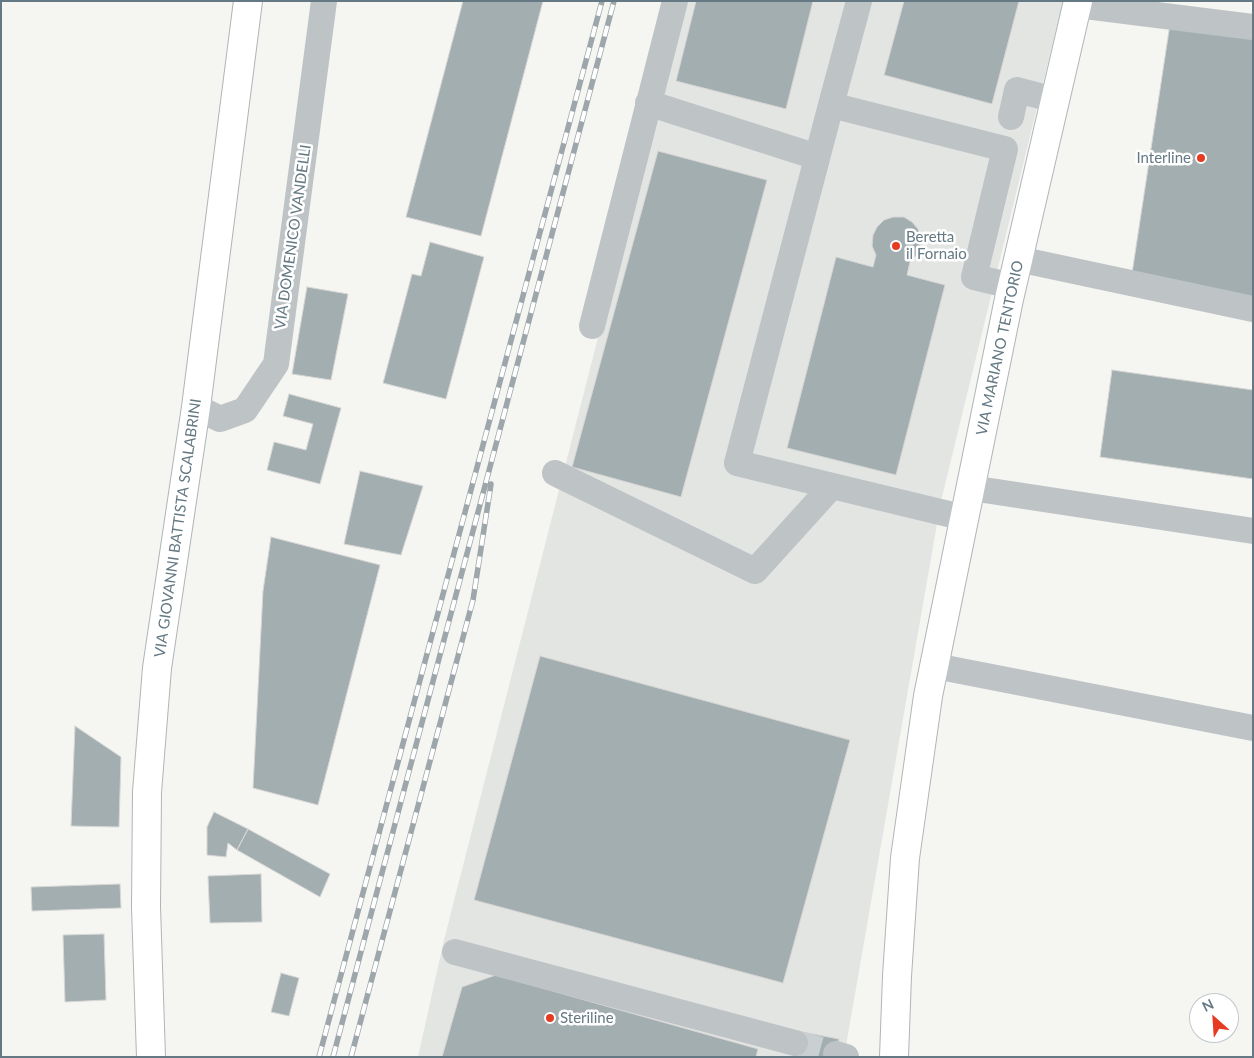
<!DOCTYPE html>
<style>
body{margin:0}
#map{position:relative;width:1254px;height:1058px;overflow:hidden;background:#f5f5f2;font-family:Lato,sans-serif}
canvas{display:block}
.frame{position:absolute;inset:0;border:2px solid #647983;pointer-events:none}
.north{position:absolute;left:1189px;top:993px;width:50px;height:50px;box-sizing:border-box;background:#fff;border:1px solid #c1c9cd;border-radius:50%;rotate:334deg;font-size:14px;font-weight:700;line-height:20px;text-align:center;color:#647983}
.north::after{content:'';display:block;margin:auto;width:18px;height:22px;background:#e63a21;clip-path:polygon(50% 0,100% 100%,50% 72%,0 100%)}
</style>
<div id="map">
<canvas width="1254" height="1058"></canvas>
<div class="frame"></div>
<div class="north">N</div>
</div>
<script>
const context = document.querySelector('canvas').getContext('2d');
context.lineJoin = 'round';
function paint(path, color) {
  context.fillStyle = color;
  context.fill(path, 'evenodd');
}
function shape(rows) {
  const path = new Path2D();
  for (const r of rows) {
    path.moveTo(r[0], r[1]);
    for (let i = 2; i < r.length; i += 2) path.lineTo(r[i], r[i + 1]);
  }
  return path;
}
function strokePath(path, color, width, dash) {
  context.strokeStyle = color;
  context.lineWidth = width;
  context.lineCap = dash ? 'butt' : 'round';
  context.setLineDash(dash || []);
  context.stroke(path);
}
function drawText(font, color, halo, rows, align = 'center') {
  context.font = font + ' Lato,sans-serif';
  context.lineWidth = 5;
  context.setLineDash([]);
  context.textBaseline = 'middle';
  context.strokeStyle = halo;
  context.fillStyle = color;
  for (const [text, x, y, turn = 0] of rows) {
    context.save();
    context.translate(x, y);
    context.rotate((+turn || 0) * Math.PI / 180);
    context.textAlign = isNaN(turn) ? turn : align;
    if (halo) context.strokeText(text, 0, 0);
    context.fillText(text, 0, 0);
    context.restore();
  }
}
paint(shape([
 [684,1,1063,1,941,501,844,1057,418,1057,444,940]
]), '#e3e5e3');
const building = shape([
 [463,1,543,1,481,236,406,217,463,1],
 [696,1,813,1,786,109,676,81,696,1],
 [904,1,1019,1,992,104,884,75,904,1],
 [1170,24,1253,37,1253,298,1131,280,1170,24],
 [658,151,767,180,681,497,572,467,658,151],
 [893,217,904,217,912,222,918,229,921,239,921,246,916,256,910,262,907,275,945,285,896,475,787,448,836,257,873,267,876,255,872,246,873,235,877,227,884,220,893,217],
 [430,242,484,257,446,399,383,383,412,274,421,276,430,242],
 [307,287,348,294,331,380,292,374,307,287],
 [1112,370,1253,390,1253,479,1100,457,1112,370],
 [289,394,341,408,320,484,267,470,274,442,306,450,313,424,283,416,289,394],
 [360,471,423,486,401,555,344,544,360,471],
 [271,537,380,565,318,805,253,788,263,591,271,537],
 [540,656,850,740,783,983,474,900,540,656],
 [75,726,121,757,119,827,71,826,75,726],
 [214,812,248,829,237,850,228,843,226,857,207,855,207,827,214,812],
 [248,829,330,874,320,897,237,850,248,829],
 [261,874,262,922,210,923,208,876,261,874],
 [120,884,121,908,32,911,31,887,120,884],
 [104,934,106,1000,65,1002,63,935,104,934],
 [281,973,299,978,289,1016,271,1012,281,973],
 [496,975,758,1049,756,1057,442,1057,462,987,496,975],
 [797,1031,839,1039,836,1057,792,1057,797,1031]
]);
paint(building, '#a3aeb1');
strokePath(building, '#d7d6d4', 1);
strokePath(shape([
 [795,1043,836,1054]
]), '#cad0d1', 26, [26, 13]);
const major = shape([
 [151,1057,146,907,147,792,157,668,196,407,248,1],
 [894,1057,897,976,905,858,928,696,1009,299,1078,1]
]);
strokePath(major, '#afb5b8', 30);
strokePath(shape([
 [1077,5,1253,27],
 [648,103,817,157],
 [831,105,859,1],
 [1011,117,1017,90,1055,100],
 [1018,259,1253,309],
 [592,326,675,1],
 [196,407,220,419,245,410,276,364,324,1],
 [555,473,755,571,832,486],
 [971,488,1253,531],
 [965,518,737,463,831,105,1005,149,974,277,1012,286],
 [935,666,1253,728],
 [455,952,795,1043],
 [836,1054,846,1057]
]), '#bec3c6', 26);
strokePath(major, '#fff', 28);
const rail = shape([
 [319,1057,602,1],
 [333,1057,614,1],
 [351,1057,473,600,491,484]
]);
strokePath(rail, '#9da6aa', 5.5);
strokePath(rail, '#fff', 4, [11]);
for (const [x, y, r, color] of [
 [1201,158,5,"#e63a21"],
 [896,246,5,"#e63a21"],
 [550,1018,5,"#e63a21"]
]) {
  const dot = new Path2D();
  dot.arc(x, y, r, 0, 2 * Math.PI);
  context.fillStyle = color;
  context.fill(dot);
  strokePath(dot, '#fff', 2);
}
drawText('15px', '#647983', '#fff', [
 ["Interline",1191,158,"right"],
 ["Beretta",906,237],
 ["il Fornaio",906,254],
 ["Steriline",560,1018]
], 'left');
drawText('15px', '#647983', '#fff', [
 ["VIA DOMENICO VANDELLI",293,237,-82],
 ["VIA MARIANO TENTORIO",1000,348,-78],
 ["VIA GIOVANNI BATTISTA SCALABRINI",178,528,-82]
]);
</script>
